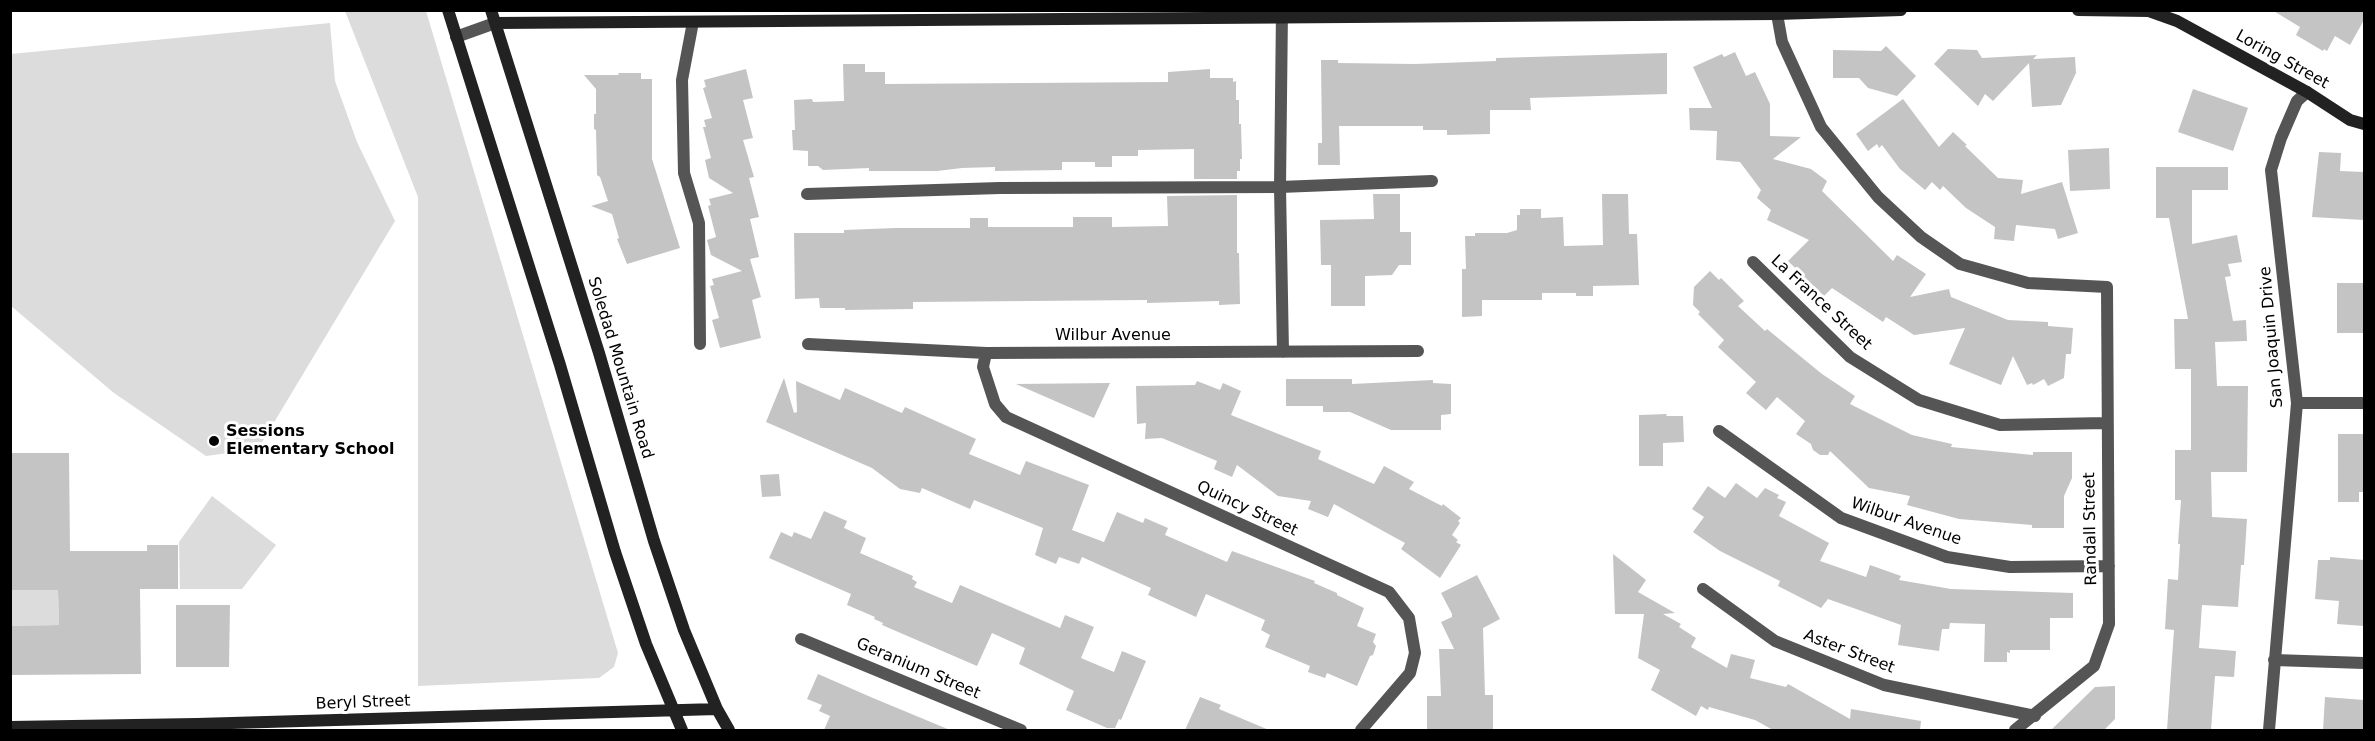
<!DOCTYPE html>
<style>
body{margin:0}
#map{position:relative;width:2375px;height:741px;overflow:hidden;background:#fff;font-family:"DejaVu Sans",sans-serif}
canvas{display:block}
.frame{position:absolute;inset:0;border:12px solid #000;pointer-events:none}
</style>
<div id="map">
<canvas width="2375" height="741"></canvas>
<div class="frame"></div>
</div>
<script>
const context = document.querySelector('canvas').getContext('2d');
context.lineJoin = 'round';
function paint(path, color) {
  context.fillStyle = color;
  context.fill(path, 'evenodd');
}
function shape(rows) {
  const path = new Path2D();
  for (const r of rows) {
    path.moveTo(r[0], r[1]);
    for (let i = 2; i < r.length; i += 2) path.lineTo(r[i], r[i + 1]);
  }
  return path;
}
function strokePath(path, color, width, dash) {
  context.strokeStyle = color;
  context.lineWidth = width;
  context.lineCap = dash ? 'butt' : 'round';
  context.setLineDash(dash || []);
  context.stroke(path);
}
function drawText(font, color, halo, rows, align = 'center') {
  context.font = font + ' "DejaVu Sans",sans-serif';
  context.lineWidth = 6;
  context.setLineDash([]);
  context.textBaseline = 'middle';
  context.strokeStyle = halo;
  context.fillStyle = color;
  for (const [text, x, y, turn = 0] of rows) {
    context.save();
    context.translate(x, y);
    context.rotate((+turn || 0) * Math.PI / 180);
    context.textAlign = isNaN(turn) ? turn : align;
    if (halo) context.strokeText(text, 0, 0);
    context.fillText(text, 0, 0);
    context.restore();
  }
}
paint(shape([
 [345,11,426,11,618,653,614,667,599,678,418,686,418,197],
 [330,23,335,81,357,142,395,221,258,449,206,456,114,393,11,306,11,54],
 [212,496,276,545,242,589,180,589,179,542],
 [10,590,58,590,59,625,11,626]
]), '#dcdcdc');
paint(shape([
 [2272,10,2364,10,2364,20,2350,45,2335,36,2327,51,2324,49,2323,51,2296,35,2300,27],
 [1886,46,1916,76,1897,96,1868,88,1859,78,1833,78,1833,50,1881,51],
 [1948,49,1977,50,1982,58,2037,55,2033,59,2075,57,2076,73,2061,105,2032,107,2029,63,1993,101,1985,94,1978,106,1934,64],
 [1735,52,1746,76,1755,72,1770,104,1770,136,1801,137,1773,159,1811,169,1827,181,1822,191,1893,261,1897,255,1926,274,1910,297,1949,289,1951,297,2008,320,2048,322,2048,326,2073,328,2071,354,2066,354,2064,378,2048,386,2044,379,2033,385,2032,383,2027,385,2013,356,2001,385,1949,364,1965,328,1914,335,1886,317,1883,322,1832,288,1824,296,1788,261,1809,240,1767,220,1771,210,1757,198,1761,190,1740,162,1716,160,1717,131,1690,130,1689,108,1712,108,1693,67,1722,54,1724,57],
 [1667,53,1667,94,1530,98,1531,110,1490,110,1490,134,1447,135,1447,130,1423,130,1423,126,1339,126,1340,165,1318,165,1318,143,1322,143,1321,60,1338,60,1338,63,1415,64,1496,61,1496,58],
 [843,64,865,64,865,72,885,72,885,84,1168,82,1168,72,1210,69,1210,78,1233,78,1233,82,1236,81,1236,100,1239,100,1239,124,1241,124,1242,159,1240,159,1240,171,1237,171,1237,179,1194,179,1194,149,1138,150,1138,156,1112,156,1112,167,1095,167,1095,162,1062,162,1062,170,995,171,995,167,962,168,937,171,869,171,869,168,823,170,818,166,808,166,808,151,793,150,792,130,795,130,794,100,812,99,813,102,844,101],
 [746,69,753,98,743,100,753,138,743,140,754,177,749,178,759,217,750,219,759,257,750,259,761,297,752,300,761,338,720,348,712,320,719,318,710,286,714,285,712,279,742,271,711,255,707,240,716,237,708,206,711,205,709,199,733,193,709,178,705,160,711,158,703,127,706,127,704,120,712,118,703,88,706,87,704,80],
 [618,73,641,73,641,79,652,79,652,159,680,248,627,264,617,239,619,238,612,214,591,206,608,201,600,177,597,175,596,130,594,129,594,114,596,114,596,89,584,75,619,75],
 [2193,89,2248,108,2233,151,2178,132],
 [1903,99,1939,147,1953,132,1967,145,1965,146,1998,178,2023,180,2021,194,2062,182,2078,233,2058,239,2055,229,2016,225,2014,241,1994,239,1995,227,1966,208,1943,186,1940,190,1932,182,1925,190,1900,169,1882,145,1879,148,1877,144,1868,151,1856,134],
 [2109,148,2110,189,2070,191,2068,150],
 [2319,152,2341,153,2340,171,2364,172,2364,220,2312,217],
 [2156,167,2228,167,2228,190,2192,190,2192,244,2237,235,2242,262,2228,264,2231,276,2225,277,2233,321,2246,320,2247,341,2215,342,2217,386,2248,386,2247,472,2211,472,2212,517,2247,519,2244,565,2241,565,2238,607,2202,605,2199,648,2236,651,2234,677,2215,676,2211,730,2167,730,2174,630,2165,629,2168,579,2178,580,2180,544,2178,544,2181,500,2175,500,2175,450,2191,450,2191,369,2175,369,2174,319,2188,319,2169,218,2156,218],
 [1373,194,1400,194,1400,232,1411,232,1411,265,1399,265,1392,275,1365,276,1365,306,1331,306,1331,265,1321,265,1320,220,1374,219],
 [1602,194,1628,194,1629,234,1637,234,1639,285,1593,286,1593,296,1576,296,1576,293,1542,293,1542,300,1482,300,1482,316,1462,317,1462,269,1466,269,1465,236,1475,236,1475,233,1507,233,1517,230,1517,215,1520,215,1520,209,1541,209,1541,218,1563,217,1564,246,1603,245],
 [1237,195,1237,253,1239,253,1240,304,1219,305,1219,301,1147,303,1147,300,913,302,913,309,845,310,845,308,820,308,819,298,795,299,794,233,844,233,844,230,895,228,970,228,970,218,988,218,988,227,1073,227,1073,217,1112,217,1112,227,1168,226,1167,196],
 [1710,271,1719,280,1721,278,1744,301,1738,306,1765,331,1767,329,1822,374,1855,396,1850,404,1912,435,1952,444,1951,447,2033,455,2033,452,2072,452,2072,478,2064,496,2064,528,2032,528,2032,525,1959,519,1907,505,1910,496,1869,488,1830,451,1828,455,1820,455,1813,450,1811,444,1796,434,1805,421,1777,397,1766,410,1746,393,1756,382,1718,347,1724,340,1698,314,1700,312,1693,305,1694,287],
 [2337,283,2364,283,2364,333,2337,333],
 [784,378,794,413,797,412,796,381,840,400,845,388,902,413,905,407,976,439,969,454,1020,475,1026,461,1089,485,1072,530,1104,542,1117,512,1143,523,1145,518,1168,528,1165,535,1227,562,1232,551,1315,581,1314,583,1337,593,1337,595,1364,608,1357,626,1376,634,1373,642,1376,646,1373,655,1370,656,1357,686,1327,673,1325,678,1308,672,1310,666,1265,647,1270,635,1261,630,1265,620,1206,594,1196,617,1148,595,1151,588,1082,557,1079,564,1059,557,1056,564,1035,555,1043,528,974,500,970,509,922,488,920,493,900,489,872,468,766,422],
 [1286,379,1352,379,1352,384,1433,380,1433,383,1451,384,1451,414,1441,415,1441,430,1391,430,1350,412,1323,412,1323,406,1286,406],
 [1197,381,1220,390,1223,383,1241,391,1231,415,1321,451,1318,459,1374,484,1384,466,1414,482,1409,489,1442,506,1443,504,1461,518,1458,521,1460,523,1452,535,1458,540,1456,542,1461,545,1440,578,1401,549,1405,543,1334,504,1328,517,1308,509,1311,501,1278,496,1237,465,1232,477,1214,469,1217,461,1162,438,1145,439,1146,423,1137,424,1136,386,1195,385],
 [1110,383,1094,418,1016,384],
 [1667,414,1666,416,1683,416,1684,442,1663,443,1663,466,1639,466,1639,415],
 [2338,434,2364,434,2364,492,2359,492,2359,502,2338,502],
 [10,453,69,453,70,551,147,551,147,545,178,545,178,589,140,589,141,674,10,675,10,626,59,625,58,590,10,590],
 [779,474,781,496,762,497,760,475],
 [1736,483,1757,498,1765,488,1779,495,1777,498,1786,502,1779,516,1829,543,1820,561,1866,577,1870,565,1901,576,1899,580,1951,589,2073,593,2073,618,2050,618,2050,650,2010,650,2010,653,2007,652,2007,662,1984,662,1985,624,1950,623,1949,629,1942,629,1939,651,1898,645,1901,625,1828,599,1821,608,1778,586,1780,581,1720,551,1693,532,1704,517,1692,509,1708,486,1725,498],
 [824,511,847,521,844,528,866,538,860,553,913,576,912,579,917,582,914,587,952,603,960,585,1060,628,1065,615,1094,627,1081,658,1114,672,1122,651,1146,661,1121,720,1119,719,1115,728,1107,728,1066,710,1074,691,1019,664,1025,648,992,633,977,666,882,625,883,623,874,619,875,617,847,605,851,594,769,558,781,532,792,537,794,532,811,539],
 [1613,554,1646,580,1638,592,1675,613,1663,614,1681,624,1679,627,1696,638,1691,647,1727,668,1731,654,1755,660,1750,678,1786,687,1788,684,1850,719,1851,709,1921,721,1920,730,1773,730,1755,720,1709,707,1708,710,1701,706,1696,716,1651,690,1660,670,1638,658,1644,614,1615,614],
 [2330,557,2364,560,2364,626,2337,624,2339,601,2315,599,2318,560,2330,560],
 [1477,575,1500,619,1483,628,1485,695,1493,695,1493,730,1427,730,1427,696,1441,696,1439,649,1454,649,1441,622,1452,617,1452,614,1441,593],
 [176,605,230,605,229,667,176,667],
 [818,674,873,698,950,730,824,730,830,716,819,711,822,705,807,699],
 [2115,686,2115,719,2104,730,2051,730,2095,687],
 [1200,697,1221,705,1219,709,1269,730,1185,730],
 [2325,697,2364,700,2364,730,2323,730]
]), '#c4c4c4');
strokePath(shape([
 [693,22,682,80,684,173,699,223,700,344],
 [807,194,1000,188,1280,187,1432,181]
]), '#555', 12);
strokePath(shape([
 [1282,10,1280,187,1283,352],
 [1777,14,1782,42,1821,127,1878,197,1921,237,1960,264,2028,283,2107,287,2109,624,2094,666,2015,730],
 [456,37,495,23],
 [1753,262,1850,357,1919,400,2000,425,2106,423],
 [808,344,986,353,1418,351],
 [986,353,983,367,995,404,1006,417,1389,592,1409,618,1415,653,1410,673,1361,730],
 [2297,403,2364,403],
 [1719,431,1841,518,1947,557,2010,567,2109,566],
 [1703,589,1775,641,1884,685,2035,716],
 [801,639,1021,730],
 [2274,660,2364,663],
 [2269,730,2297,403,2271,170,2281,138,2297,101,2307,92]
]), '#555', 12);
strokePath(shape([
 [448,10,560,365,615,552,646,644,682,730],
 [491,10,599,353,654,541,684,630,717,709,729,730],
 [2078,10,2149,11,2177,21,2307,92,2350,120,2364,124],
 [495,23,1777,14,1901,10],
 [10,727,197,724,717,709]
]), '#222', 12);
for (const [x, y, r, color] of [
 [214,441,6,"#000"]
]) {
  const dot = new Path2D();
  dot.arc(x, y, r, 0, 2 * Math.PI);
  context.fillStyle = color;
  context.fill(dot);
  strokePath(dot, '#fff', 2);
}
drawText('16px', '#000', '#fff', [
 ["Loring Street",2282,60,29],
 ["La France Street",1821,303,43],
 ["Wilbur Avenue",1113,336],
 ["San Joaquin Drive",2272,337,-95],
 ["Soledad Mountain Road",620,368,73],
 ["Quincy Street",1247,509,25],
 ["Wilbur Avenue",1906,522,19],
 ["Randall Street",2091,529,-91],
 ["Aster Street",1849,652,21],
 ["Geranium Street",918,669,23],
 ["Beryl Street",363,703,-2]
]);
drawText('bold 16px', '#000', '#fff', [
 ["Sessions",226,432],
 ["Elementary School",226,450]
], 'left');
</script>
